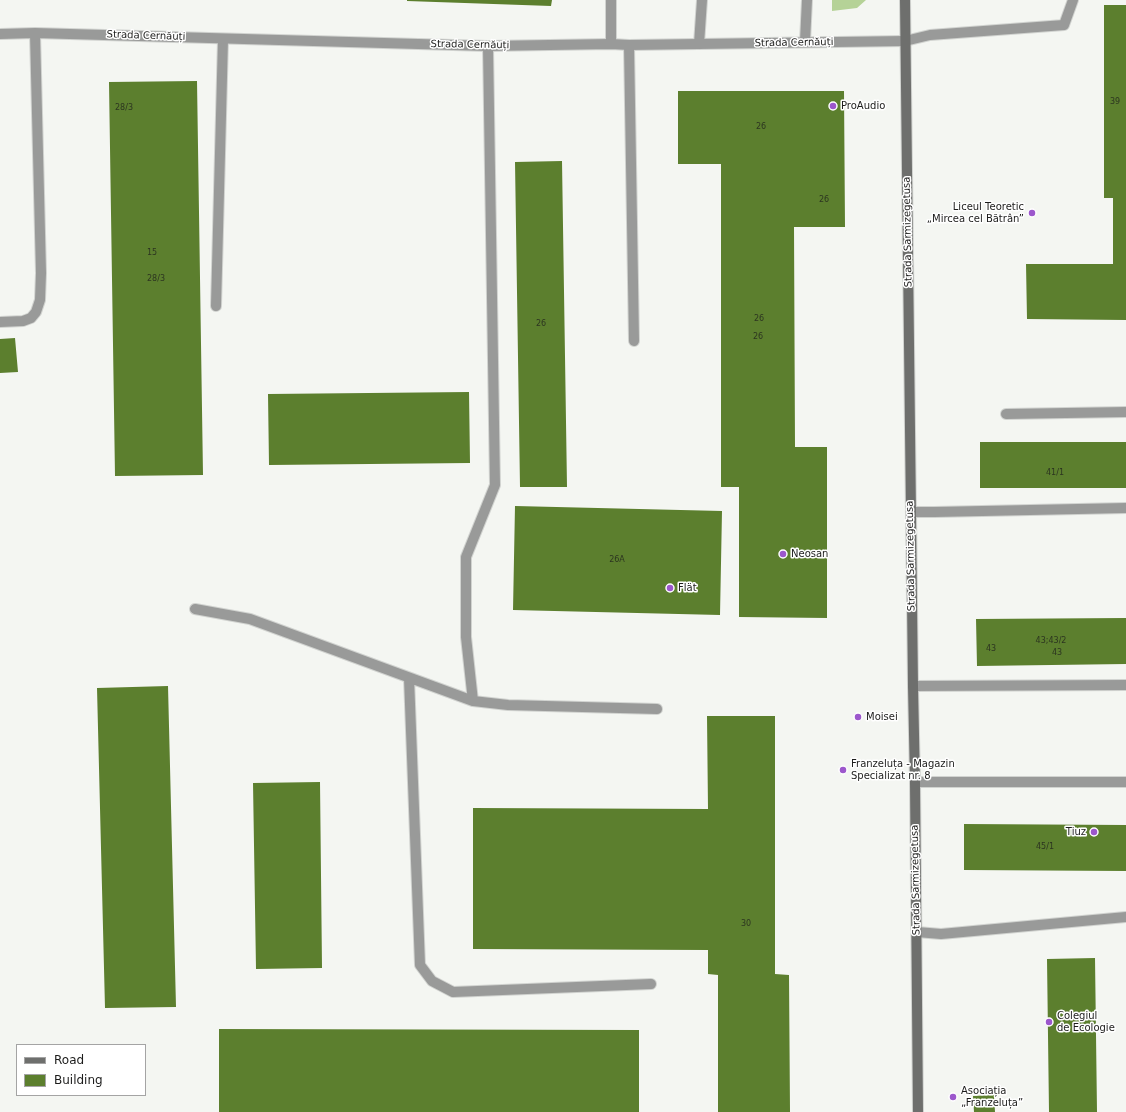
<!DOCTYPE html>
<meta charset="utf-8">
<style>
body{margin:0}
#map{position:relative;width:1126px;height:1112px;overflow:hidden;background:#f4f6f2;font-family:"DejaVu Sans",sans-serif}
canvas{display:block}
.legend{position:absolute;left:16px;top:1044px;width:130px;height:52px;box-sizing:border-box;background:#fff;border:1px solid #a4a4a4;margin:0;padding:5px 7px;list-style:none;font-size:12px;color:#1c1c1b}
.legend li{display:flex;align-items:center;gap:8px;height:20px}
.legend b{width:20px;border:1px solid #a4a4a4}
</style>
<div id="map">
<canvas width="1126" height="1112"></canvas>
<ul class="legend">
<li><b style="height:5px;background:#6e6f6d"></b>Road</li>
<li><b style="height:11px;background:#5c7f2e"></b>Building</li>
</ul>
</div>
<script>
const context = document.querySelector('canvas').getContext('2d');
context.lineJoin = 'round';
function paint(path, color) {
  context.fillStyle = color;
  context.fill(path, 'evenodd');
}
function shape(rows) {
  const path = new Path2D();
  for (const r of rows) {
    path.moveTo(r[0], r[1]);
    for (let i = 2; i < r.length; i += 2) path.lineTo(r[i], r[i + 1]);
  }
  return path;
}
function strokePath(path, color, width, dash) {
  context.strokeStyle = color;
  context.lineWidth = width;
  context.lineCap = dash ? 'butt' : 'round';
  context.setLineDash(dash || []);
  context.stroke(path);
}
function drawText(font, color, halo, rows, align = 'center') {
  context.font = font + ' "DejaVu Sans",sans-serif';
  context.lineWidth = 3;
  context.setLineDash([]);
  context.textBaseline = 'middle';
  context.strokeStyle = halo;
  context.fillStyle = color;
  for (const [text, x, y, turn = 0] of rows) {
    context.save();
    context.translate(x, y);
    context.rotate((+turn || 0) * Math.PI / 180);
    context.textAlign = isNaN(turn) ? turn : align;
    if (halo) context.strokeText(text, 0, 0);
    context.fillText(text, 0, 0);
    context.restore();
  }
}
paint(shape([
 [832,0,866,0,857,8,832,11]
]), '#b5d297');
paint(shape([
 [407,0,552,0,551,6,407,1],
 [1104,5,1126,5,1126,320,1027,319,1026,264,1113,264,1113,198,1104,198],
 [197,81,203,475,115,476,109,82],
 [678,91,844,91,845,227,794,227,795,447,827,447,827,618,739,617,739,487,721,487,721,164,678,164],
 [562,161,567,487,520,487,515,162],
 [15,338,18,372,0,373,0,339],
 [469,392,470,463,269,465,268,394],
 [980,442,1126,442,1126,488,980,488],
 [515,506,722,511,720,615,513,610],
 [1126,618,1126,664,977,666,976,619],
 [168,686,176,1007,105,1008,97,688],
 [707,716,775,716,775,974,789,975,790,1112,718,1112,718,975,708,974,708,950,473,949,473,808,708,809],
 [320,782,322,968,256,969,253,783],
 [964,824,1126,825,1126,871,964,870],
 [1095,958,1097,1112,1049,1112,1047,959],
 [219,1029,639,1030,639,1112,219,1112],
 [994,1095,995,1112,974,1112,973,1096]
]), '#5c7f2e');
const service = shape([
 [611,0,611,44],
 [905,41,930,35,1064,25,1073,0],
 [805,42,807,0],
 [699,44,702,0],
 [629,45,634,341],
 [216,306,223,39],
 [1006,414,1126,412],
 [911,512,934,512,1126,508],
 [195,609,250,619,473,701,508,705,657,709],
 [409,678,420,965,432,981,453,992,651,984],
 [913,686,1126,685],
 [473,701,466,637,466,557,495,485,488,46],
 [915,782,1126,782],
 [917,932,941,934,1126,917]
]);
const minor = shape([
 [0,34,35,33,488,46,611,44,629,45,905,41],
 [0,322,23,321,31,318,36,312,40,300,41,273,35,33]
]);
const secondary = shape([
 [905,0,913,686,915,782,918,1112]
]);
strokePath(service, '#d1d3d0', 12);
strokePath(minor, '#d1d3d0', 12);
strokePath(secondary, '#d1d3d0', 12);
strokePath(service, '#999a99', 10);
strokePath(minor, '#999a99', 10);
strokePath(secondary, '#6e6f6d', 10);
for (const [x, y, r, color] of [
 [833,106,4,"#9c57cc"],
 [1032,213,4,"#9c57cc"],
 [783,554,4,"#9c57cc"],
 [670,588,4,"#9c57cc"],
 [858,717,4,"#9c57cc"],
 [843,770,4,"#9c57cc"],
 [1094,832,4,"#9c57cc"],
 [1049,1022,4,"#9c57cc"],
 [953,1097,4,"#9c57cc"]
]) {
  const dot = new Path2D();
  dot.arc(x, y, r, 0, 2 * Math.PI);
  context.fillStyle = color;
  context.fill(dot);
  strokePath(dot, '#fff', 1.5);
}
drawText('8px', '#2c3520', null, [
 ["39",1115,102],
 ["28/3",124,108],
 ["26",761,127],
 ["26",824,200],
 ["15",152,253],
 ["28/3",156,279],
 ["26",759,319],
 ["26",541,324],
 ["26",758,337],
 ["41/1",1055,473],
 ["26A",617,560],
 ["43;43/2",1051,641],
 ["43",991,649],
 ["43",1057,653],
 ["45/1",1045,847],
 ["30",746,924]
]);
drawText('10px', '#1c1c1b', '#fff', [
 ["Strada Cernăuți",146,36,2],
 ["Strada Cernăuți",794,43,-1],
 ["Strada Cernăuți",470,45,1],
 ["Strada Sarmizegetusa",908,232,-91],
 ["Strada Sarmizegetusa",911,556,-91],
 ["Strada Sarmizegetusa",916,880,-91]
]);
drawText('10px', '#1c1c1b', '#fff', [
 ["ProAudio",841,106],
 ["Liceul Teoretic",1024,207,"right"],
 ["„Mircea cel Bătrân”",1024,219,"right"],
 ["Neosan",791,554],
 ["Flät",678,588],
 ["Moisei",866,717],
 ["Franzeluța - Magazin",851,764],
 ["Specializat nr. 8",851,776],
 ["Tiuz",1086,832,"right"],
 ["Colegiul",1057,1016],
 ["de Ecologie",1057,1028],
 ["Asociația",961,1091],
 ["„Franzeluța”",961,1103]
], 'left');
</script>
